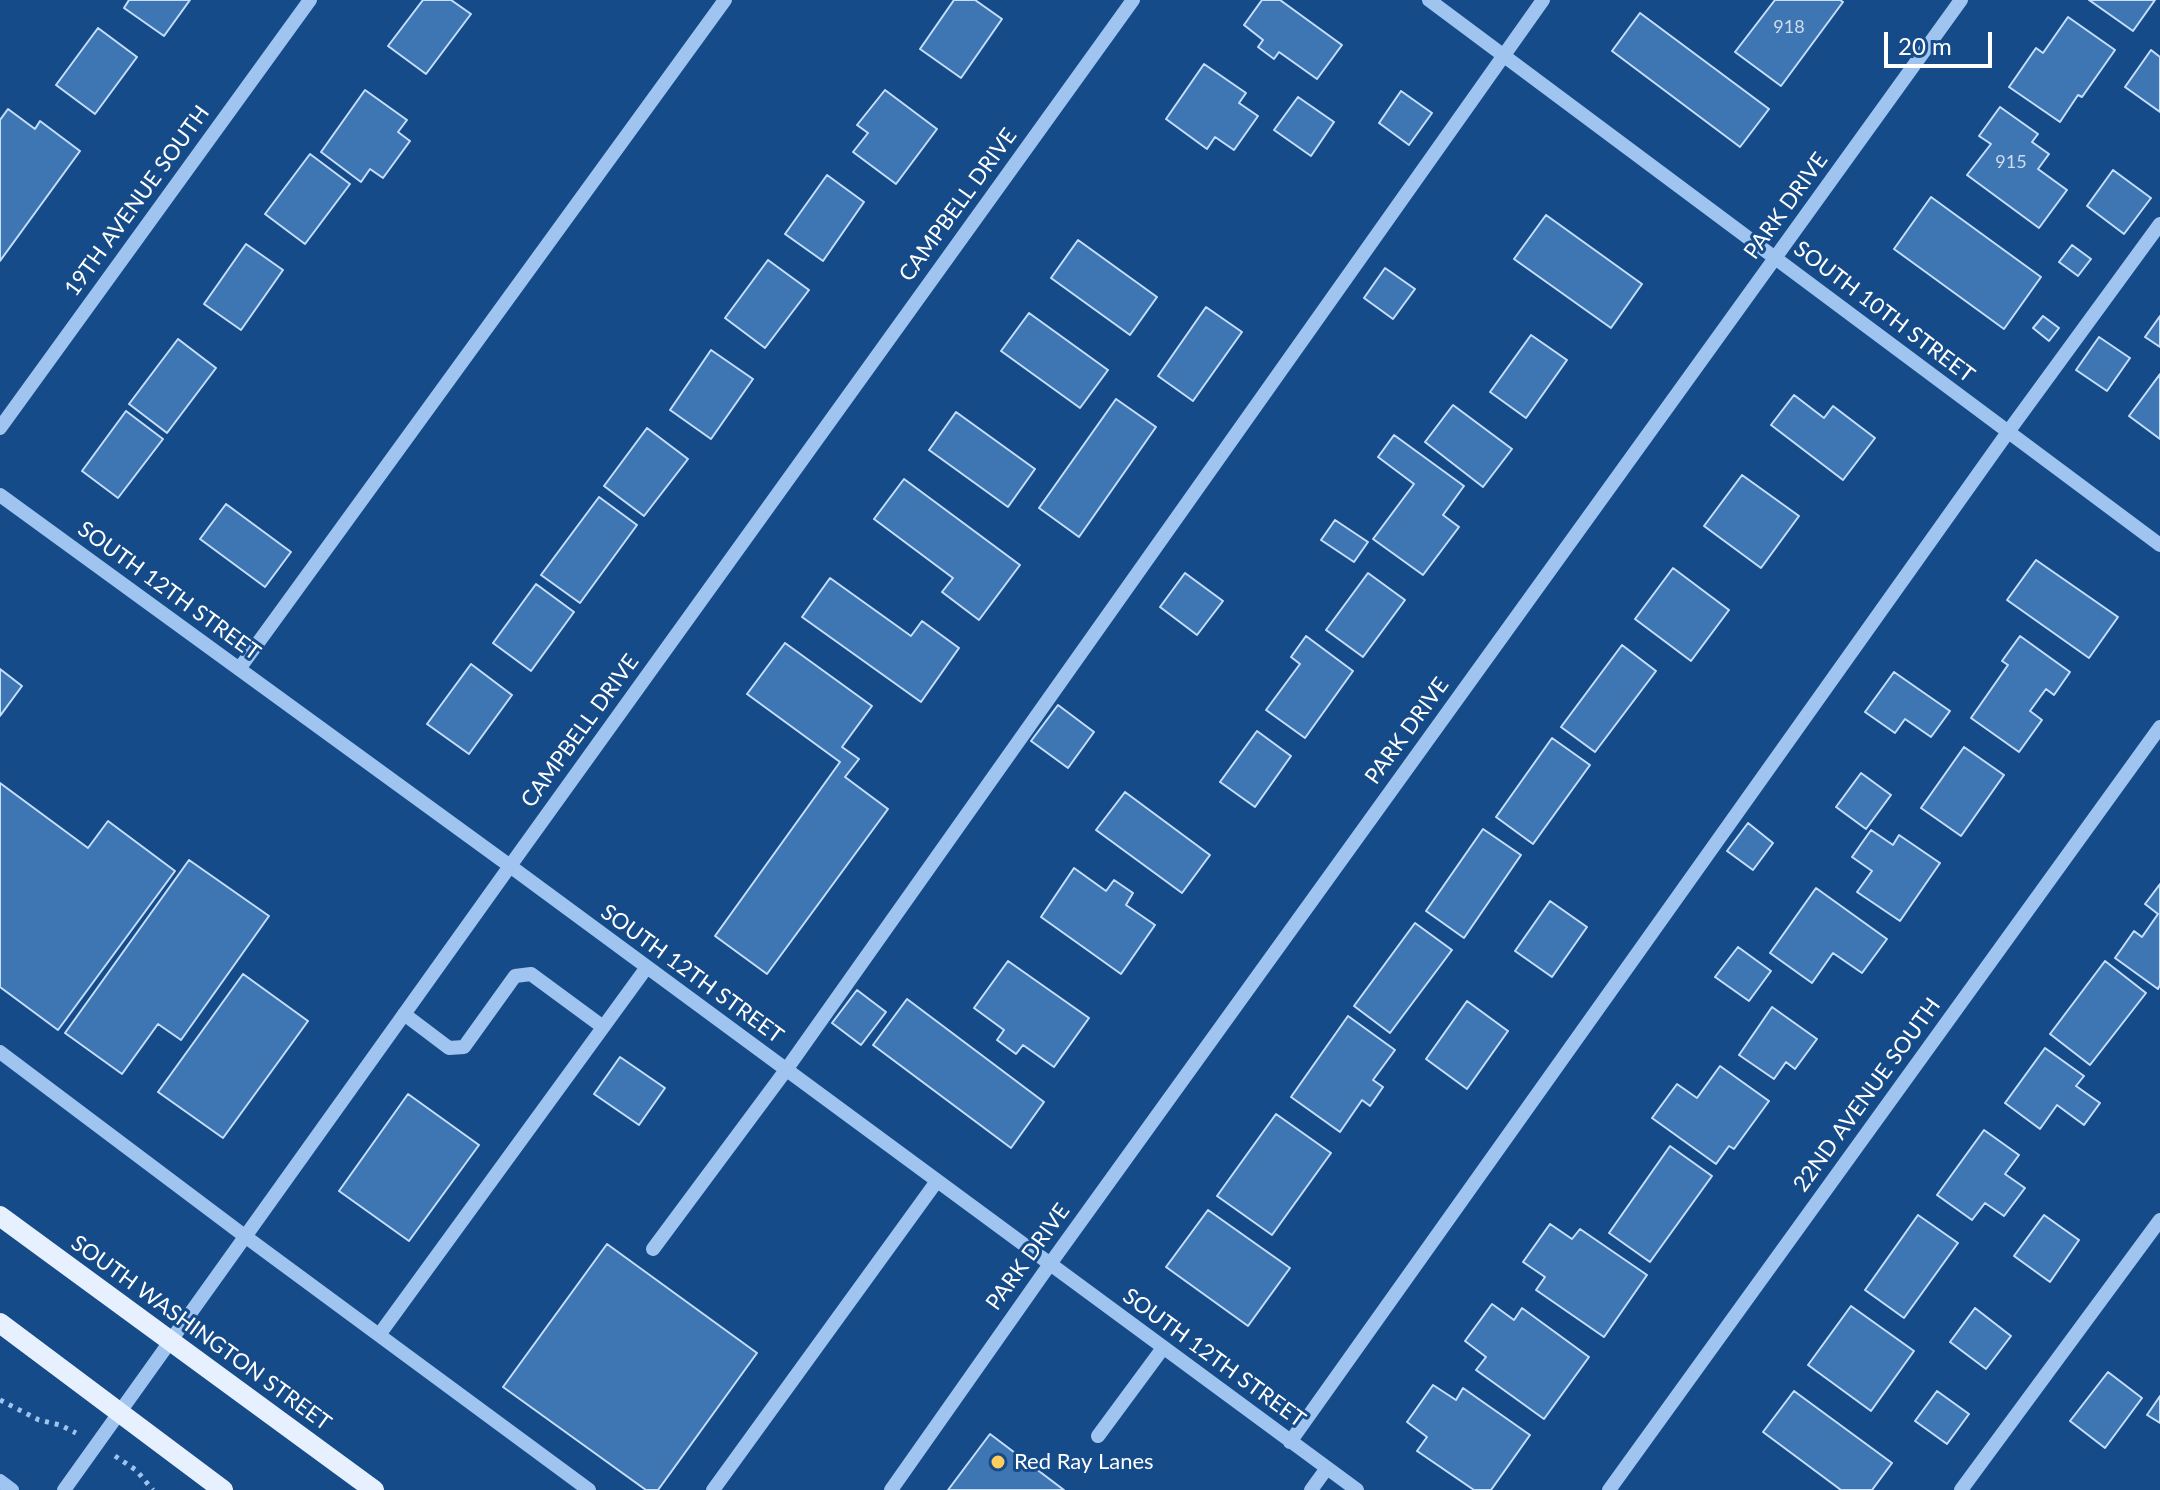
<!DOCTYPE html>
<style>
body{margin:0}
#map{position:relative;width:2160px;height:1490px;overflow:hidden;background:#164b8a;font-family:Lato,sans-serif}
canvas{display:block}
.scale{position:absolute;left:1884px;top:32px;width:108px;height:36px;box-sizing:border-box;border:4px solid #fff;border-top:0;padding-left:10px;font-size:24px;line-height:28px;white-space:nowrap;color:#fff;-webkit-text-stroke:6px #164b8a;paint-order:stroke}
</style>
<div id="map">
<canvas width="2160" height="1490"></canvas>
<div class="scale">20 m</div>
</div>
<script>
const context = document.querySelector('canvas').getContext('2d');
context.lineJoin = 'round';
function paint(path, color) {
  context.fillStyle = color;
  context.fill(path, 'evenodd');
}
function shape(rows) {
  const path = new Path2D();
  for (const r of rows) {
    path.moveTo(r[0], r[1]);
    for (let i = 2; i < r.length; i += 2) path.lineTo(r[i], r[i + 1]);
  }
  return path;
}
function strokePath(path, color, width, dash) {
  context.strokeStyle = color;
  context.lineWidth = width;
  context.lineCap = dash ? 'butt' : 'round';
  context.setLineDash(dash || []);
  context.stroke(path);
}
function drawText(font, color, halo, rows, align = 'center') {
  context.font = font + ' Lato,sans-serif';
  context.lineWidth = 6;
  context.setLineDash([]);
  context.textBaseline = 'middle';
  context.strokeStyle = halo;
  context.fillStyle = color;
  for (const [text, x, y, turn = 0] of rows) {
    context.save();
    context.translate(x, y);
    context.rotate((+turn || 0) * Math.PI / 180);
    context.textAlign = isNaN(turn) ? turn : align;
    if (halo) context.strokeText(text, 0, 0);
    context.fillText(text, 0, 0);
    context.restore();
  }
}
const building = shape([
 [129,0,190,0,164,36,124,8,129,0],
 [423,0,451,0,471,14,426,74,388,46,423,0],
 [954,0,975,0,1002,19,961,78,920,49,954,0],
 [1262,0,1280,0,1342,45,1317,79,1279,52,1274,59,1258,47,1263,40,1244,25,1262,0],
 [1775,0,1840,0,1843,2,1781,86,1735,52,1775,0],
 [2089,0,2155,0,2133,31,2089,0],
 [1640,13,1769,109,1740,147,1612,51,1640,13],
 [2068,17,2115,50,2082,97,2078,95,2060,122,2009,87,2036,48,2043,53,2068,17],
 [98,28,137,57,95,114,56,85,98,28],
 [2151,50,2160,57,2160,112,2125,87,2151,50],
 [1204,64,1246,93,1239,103,1258,116,1234,150,1215,137,1207,149,1166,119,1204,64],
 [365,90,407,120,398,132,410,141,383,178,370,169,361,182,321,152,365,90],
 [885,90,937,129,896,184,853,152,868,133,857,125,885,90],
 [1401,91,1432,113,1409,145,1379,123,1401,91],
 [1298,97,1334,122,1311,156,1274,130,1298,97],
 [2000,107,2038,134,2032,142,2049,154,2038,169,2067,190,2039,228,1967,175,1991,144,1979,136,2000,107],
 [8,109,35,129,40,121,80,151,0,261,0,120,8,109],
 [310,154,350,184,305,244,265,214,310,154],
 [2113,170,2151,198,2124,234,2087,206,2113,170],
 [827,175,864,202,823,261,785,234,827,175],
 [1931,197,2041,277,2004,329,1894,249,1931,197],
 [1546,215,1642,284,1611,328,1514,259,1546,215],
 [1078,240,1157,297,1130,335,1051,278,1078,240],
 [246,244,283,270,241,330,204,304,246,244],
 [2072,245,2091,259,2078,276,2059,262,2072,245],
 [768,260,809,290,765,348,725,318,768,260],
 [1385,268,1415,289,1393,319,1364,298,1385,268],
 [1206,307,1242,332,1193,401,1158,376,1206,307],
 [1029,313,1108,370,1080,408,1001,351,1029,313],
 [2043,316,2059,328,2049,341,2033,328,2043,316],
 [2160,316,2160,347,2145,337,2160,316],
 [1531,335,1567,360,1526,418,1490,392,1531,335],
 [2099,337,2130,358,2107,391,2076,370,2099,337],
 [178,339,216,368,167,433,129,404,178,339],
 [711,350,753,379,711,439,670,410,711,350],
 [2160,374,2160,439,2129,416,2160,374],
 [1794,395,1824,418,1833,406,1875,438,1843,480,1771,425,1794,395],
 [1116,399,1156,427,1079,537,1039,508,1116,399],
 [1453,405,1512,449,1483,487,1425,442,1453,405],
 [126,411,163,439,118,498,82,471,126,411],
 [956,412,1035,469,1008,507,929,450,956,412],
 [647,428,688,459,644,516,604,486,647,428],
 [1394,435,1464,486,1443,515,1459,527,1423,575,1373,539,1414,484,1378,457,1394,435],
 [1742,475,1799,516,1761,568,1704,526,1742,475],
 [904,479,1020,565,979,620,942,592,953,578,874,519,904,479],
 [599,497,637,525,580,603,541,575,599,497],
 [226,504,291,552,265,587,200,539,226,504],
 [1335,520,1368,542,1354,562,1321,540,1335,520],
 [2036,560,2118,617,2089,658,2007,600,2036,560],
 [1673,568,1729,610,1691,661,1635,619,1673,568],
 [1185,573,1223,601,1197,635,1160,607,1185,573],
 [1368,573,1405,600,1363,657,1326,630,1368,573],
 [830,578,911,636,922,621,959,648,921,702,802,617,830,578],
 [536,584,574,612,531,671,493,643,536,584],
 [1306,636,1353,671,1305,738,1266,710,1300,664,1291,657,1306,636],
 [2020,636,2070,672,2054,695,2046,689,2030,711,2042,720,2019,752,1971,718,2008,665,2002,661,2020,636],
 [785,643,872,706,842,747,859,759,845,777,888,809,767,974,715,936,840,762,747,694,785,643],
 [1622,645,1656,671,1595,752,1561,727,1622,645],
 [471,664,512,695,469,754,427,724,471,664],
 [0,669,22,686,0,716,0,669],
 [1894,672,1950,711,1931,737,1905,719,1895,733,1865,712,1894,672],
 [1058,705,1094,732,1068,768,1031,741,1058,705],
 [1257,731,1291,756,1255,807,1220,782,1257,731],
 [1552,738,1590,765,1533,844,1496,817,1552,738],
 [1964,747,2004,775,1961,836,1921,808,1964,747],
 [1861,773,1891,795,1866,829,1836,807,1861,773],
 [0,783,88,848,108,821,175,871,58,1030,0,987,0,783],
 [1125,792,1210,855,1182,893,1096,830,1125,792],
 [1748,823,1773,843,1753,870,1727,851,1748,823],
 [1483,829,1521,855,1464,938,1426,911,1483,829],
 [1871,830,1893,845,1899,835,1940,863,1900,921,1857,892,1872,871,1852,857,1871,830],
 [189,860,269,916,181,1040,158,1024,122,1074,65,1033,189,860],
 [1074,868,1106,891,1114,880,1133,893,1126,905,1155,925,1121,974,1041,917,1074,868],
 [2160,884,2160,985,2158,989,2115,958,2134,931,2142,937,2158,914,2145,904,2160,884],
 [1816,888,1887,939,1862,973,1833,953,1812,983,1770,953,1816,888],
 [1550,901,1587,927,1552,977,1515,951,1550,901],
 [1415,923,1452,950,1390,1033,1354,1006,1415,923],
 [1738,947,1771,971,1749,1001,1715,977,1738,947],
 [1008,961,1089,1018,1054,1067,1023,1045,1016,1054,997,1040,1004,1030,974,1008,1008,961],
 [2105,961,2146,993,2090,1065,2050,1034,2105,961],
 [243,974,308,1021,223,1138,158,1092,243,974],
 [857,990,886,1012,861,1045,832,1023,857,990],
 [907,999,1044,1102,1011,1148,873,1045,907,999],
 [1467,1001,1508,1031,1467,1089,1426,1059,1467,1001],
 [1772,1007,1817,1039,1795,1069,1786,1062,1774,1079,1739,1055,1772,1007],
 [1348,1016,1395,1050,1373,1080,1383,1087,1370,1106,1362,1100,1340,1132,1291,1097,1348,1016],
 [2045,1048,2084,1076,2076,1086,2100,1103,2084,1125,2057,1105,2040,1129,2005,1103,2045,1048],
 [620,1057,665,1088,639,1125,594,1094,620,1057],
 [1720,1066,1769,1101,1734,1149,1729,1146,1716,1164,1652,1118,1677,1084,1697,1098,1720,1066],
 [408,1094,479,1145,409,1241,339,1191,408,1094],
 [1276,1114,1331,1153,1272,1235,1217,1196,1276,1114],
 [1984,1130,2019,1155,2005,1174,2025,1188,2004,1216,1985,1203,1972,1220,1937,1195,1984,1130],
 [1670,1146,1712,1176,1650,1262,1609,1233,1670,1146],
 [1208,1210,1290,1268,1248,1326,1166,1267,1208,1210],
 [1918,1215,1958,1243,1904,1318,1865,1290,1918,1215],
 [2044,1215,2079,1240,2050,1282,2014,1256,2044,1215],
 [1550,1224,1572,1239,1580,1229,1647,1275,1604,1337,1536,1290,1545,1277,1523,1262,1550,1224],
 [607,1244,757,1353,658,1490,646,1490,503,1387,607,1244],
 [1492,1304,1514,1320,1522,1308,1589,1357,1544,1419,1476,1370,1486,1357,1465,1341,1492,1304],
 [1851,1306,1914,1351,1871,1411,1808,1365,1851,1306],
 [1975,1308,2011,1336,1986,1369,1950,1342,1975,1308],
 [2108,1372,2142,1398,2105,1448,2070,1421,2108,1372],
 [1433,1385,1456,1400,1463,1388,1530,1435,1491,1490,1474,1490,1417,1451,1427,1437,1407,1422,1433,1385],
 [1794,1391,1892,1463,1872,1490,1841,1490,1763,1432,1794,1391],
 [1937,1391,1969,1414,1947,1444,1915,1421,1937,1391],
 [2160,1396,2160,1423,2147,1415,2160,1396],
 [990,1434,1064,1490,948,1490,990,1434]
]);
paint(building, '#3e75b3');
strokePath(building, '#c4defb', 2);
strokePath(shape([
 [0,1400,39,1420,60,1425,76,1433],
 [115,1456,136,1470,153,1490]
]), '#9ec4ef', 5, [4, 6]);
strokePath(shape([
 [1429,0,2160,545],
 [0,428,310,0],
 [0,495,510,866,1357,1490],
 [239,669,725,0],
 [404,1014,449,1048,464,1047,515,976,531,974,603,1027],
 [0,1052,246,1237,589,1490],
 [653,1249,786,1070,1543,0],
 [379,1335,647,967],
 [1098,1436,1163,1348],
 [1290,1442,2008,432,2160,224],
 [0,1481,12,1490],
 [64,1490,510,866,1133,0],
 [713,1490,937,1181],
 [891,1490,1050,1264,1961,0],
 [1311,1490,1327,1468],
 [1609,1490,2160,727],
 [1961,1490,2160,1220]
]), '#9ec4ef', 14);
strokePath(shape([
 [0,1216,374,1490],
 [0,1323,223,1490]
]), '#e6f0ff', 20);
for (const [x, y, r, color] of [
 [998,1462,8,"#ffcd5c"]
]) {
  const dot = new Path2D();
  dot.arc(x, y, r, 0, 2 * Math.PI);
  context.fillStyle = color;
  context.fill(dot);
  strokePath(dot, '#164b8a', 3);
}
drawText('18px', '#cfdcec', null, [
 ["918",1789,27],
 ["915",2011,162]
]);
drawText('22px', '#fff', '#164b8a', [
 ["19TH AVENUE SOUTH",137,201,-54],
 ["CAMPBELL DRIVE",958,205,-54],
 ["PARK DRIVE",1786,206,-54],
 ["SOUTH 10TH STREET",1884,312,37],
 ["SOUTH 12TH STREET",169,591,36],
 ["CAMPBELL DRIVE",580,731,-54],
 ["PARK DRIVE",1407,731,-54],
 ["SOUTH 12TH STREET",692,974,36],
 ["22ND AVENUE SOUTH",1867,1095,-54],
 ["PARK DRIVE",1028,1257,-54],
 ["SOUTH WASHINGTON STREET",201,1333,36],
 ["SOUTH 12TH STREET",1214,1358,36]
]);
drawText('22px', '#fff', '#164b8a', [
 ["Red Ray Lanes",1014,1462]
], 'left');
</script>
